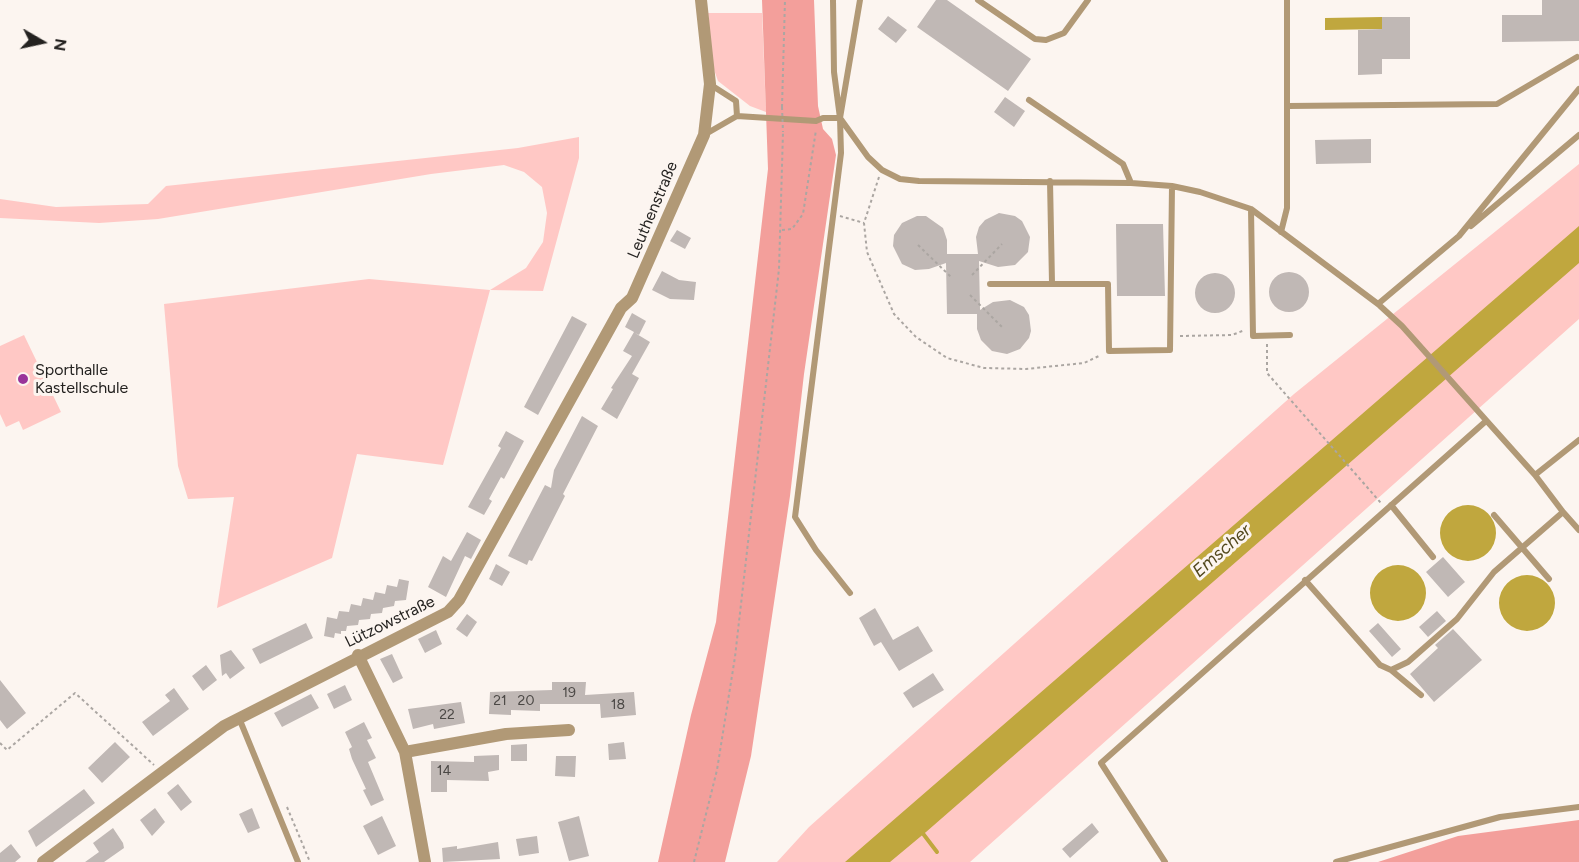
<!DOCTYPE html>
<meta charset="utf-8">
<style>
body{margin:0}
#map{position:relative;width:1579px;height:862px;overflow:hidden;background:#fcf5f0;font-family:Figtree,sans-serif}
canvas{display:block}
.north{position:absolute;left:12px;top:12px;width:60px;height:60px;-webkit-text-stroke:4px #fcf5f0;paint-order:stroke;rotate:99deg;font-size:16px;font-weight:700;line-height:24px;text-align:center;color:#242220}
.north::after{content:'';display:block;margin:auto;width:21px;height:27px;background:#242220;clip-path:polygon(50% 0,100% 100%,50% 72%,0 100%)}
</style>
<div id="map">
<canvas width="1579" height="862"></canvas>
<div class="north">N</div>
</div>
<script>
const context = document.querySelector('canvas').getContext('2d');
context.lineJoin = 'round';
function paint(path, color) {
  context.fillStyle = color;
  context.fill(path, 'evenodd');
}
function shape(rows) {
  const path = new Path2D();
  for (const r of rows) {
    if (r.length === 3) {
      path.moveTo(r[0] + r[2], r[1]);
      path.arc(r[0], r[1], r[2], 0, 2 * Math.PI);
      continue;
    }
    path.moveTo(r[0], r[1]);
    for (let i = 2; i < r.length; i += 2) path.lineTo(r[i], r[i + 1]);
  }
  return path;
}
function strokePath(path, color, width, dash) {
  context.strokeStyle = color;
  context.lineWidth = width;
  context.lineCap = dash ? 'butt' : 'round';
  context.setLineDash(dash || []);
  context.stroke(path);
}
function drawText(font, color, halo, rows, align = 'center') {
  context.font = font + ' Figtree,sans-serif';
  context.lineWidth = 6;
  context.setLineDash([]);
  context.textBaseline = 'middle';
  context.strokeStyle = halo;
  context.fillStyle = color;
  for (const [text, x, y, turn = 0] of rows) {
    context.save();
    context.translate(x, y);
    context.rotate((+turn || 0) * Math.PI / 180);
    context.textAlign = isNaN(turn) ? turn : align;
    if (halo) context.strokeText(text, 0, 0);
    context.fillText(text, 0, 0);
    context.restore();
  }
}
paint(shape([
 [708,13,762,13,766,112,750,106,718,81,712,64],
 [579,137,579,158,543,291,490,290,443,465,357,454,332,558,217,608,234,497,188,499,178,466,164,304,369,279,490,290,526,268,543,242,547,213,542,187,524,172,504,165,431,174,158,219,99,223,0,218,0,199,56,207,148,204,166,186,518,148],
 [1579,164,1579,319,970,862,777,862,809,827,1294,394],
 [24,335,61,412,23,430,19,421,6,427,0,414,0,346]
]), '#ffc8c5');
paint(shape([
 [762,0,814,0,818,106,823,129,832,139,836,155,804,374,790,496,751,756,725,862,658,862,691,715,716,622,768,169],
 [1579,820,1579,862,1378,862,1458,836]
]), '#f39f9b');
paint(shape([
 [1382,17,1382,29,1325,30,1325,18],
 [1579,226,1579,263,926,832,890,862,845,862],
 [1468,533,28],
 [1398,593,28],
 [1527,603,28]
]), '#c0a73e');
strokePath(shape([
 [921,831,937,852]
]), '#c0a73e', 4);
paint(shape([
 [936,0,947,0,1031,59,1008,91,917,27],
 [1542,0,1579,0,1579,41,1502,42,1502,15,1542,15],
 [888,16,907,30,896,43,878,29],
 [1382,17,1410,17,1410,59,1382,59,1382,74,1358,75,1358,30,1382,29],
 [1005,97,1025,111,1014,127,994,112],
 [1371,139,1371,163,1316,164,1315,140],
 [999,213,1015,216,1022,221,1030,237,1028,252,1015,265,998,267,979,261,980,310,993,302,1010,300,1024,307,1029,315,1031,331,1029,338,1020,349,1007,354,992,351,981,340,977,329,977,314,947,314,946,263,929,269,915,270,902,264,893,246,894,235,902,223,917,216,926,216,943,228,947,240,947,254,978,254,976,237,979,227,985,220],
 [1116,224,1163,224,1165,296,1117,296],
 [677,230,691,238,685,249,670,241],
 [662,271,679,280,696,282,694,300,670,299,652,290],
 [1289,292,20],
 [1215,293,20],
 [632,313,646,321,639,335,635,333,650,342,632,374,639,378,617,419,601,409,613,389,611,388,632,356,623,351,634,332,625,327],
 [572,316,587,324,538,415,524,407],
 [582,416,598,426,563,494,565,496,532,561,529,560,527,565,508,556,545,485,551,488,554,470],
 [506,431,524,441,504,479,501,477,489,499,492,501,484,515,468,507,501,448,498,446],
 [467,532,481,540,471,559,465,556,446,597,428,587,443,556,451,561],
 [1443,557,1465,582,1448,597,1426,572],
 [496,564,510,572,502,586,489,579],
 [399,579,409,581,406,600,395,601,394,606,383,608,382,613,371,614,370,619,359,620,358,625,347,626,346,631,341,631,341,634,335,633,334,638,324,636,327,617,337,619,339,611,349,612,351,604,361,606,363,598,373,600,375,592,385,594,387,585,397,587],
 [875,608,893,640,918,626,933,651,899,671,881,642,874,646,859,618],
 [1437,611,1446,621,1428,637,1419,627],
 [467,614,477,622,467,637,456,629],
 [306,623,313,638,260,664,252,649],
 [1378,623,1401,649,1392,657,1369,631],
 [1453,629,1482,660,1434,702,1410,674,1438,648,1435,645],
 [436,630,442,644,425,653,418,639],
 [231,650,245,668,230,679,226,673,222,676,220,655],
 [392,654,403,678,393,683,380,659],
 [206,665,217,680,203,691,192,676],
 [933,673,944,690,913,708,903,693],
 [0,680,26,713,7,729,0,720],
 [552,682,586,682,585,695,634,692,636,715,601,718,600,704,540,704,540,711,511,710,511,715,489,714,490,692,552,690],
 [345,685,352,700,334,709,327,694],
 [174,688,189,709,153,736,142,722,170,701,165,695],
 [311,694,319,708,282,727,274,713],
 [461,702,465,723,434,729,433,724,413,729,408,709],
 [364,722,372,738,367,740,376,758,368,762,384,800,371,806,363,790,366,789,352,759,349,749,352,747,345,732],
 [115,742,130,757,102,783,88,768],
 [624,742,626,759,609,760,608,744],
 [527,744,527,761,511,761,511,745],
 [499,755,499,770,488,772,489,781,447,780,447,792,431,792,431,761,474,762,474,756],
 [556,756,576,756,575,777,555,776],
 [178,784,192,802,181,811,167,793],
 [84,789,95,803,36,847,28,831],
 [155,808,165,822,152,836,140,820],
 [252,808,260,828,248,833,239,814],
 [382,816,396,846,378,855,363,826],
 [579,816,589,856,569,861,558,822],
 [1092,823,1099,832,1070,858,1062,849],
 [113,828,123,843,124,848,104,862,85,862,99,852,93,843],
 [537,836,539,853,519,856,516,839],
 [498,842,500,859,443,862,442,848,457,846,457,849],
 [11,844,21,857,15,862,0,862,0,853]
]), '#c0b8b5');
strokePath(shape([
 [782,107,785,0],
 [879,177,864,223,867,252,894,314,916,337,947,358,984,368,1026,369,1084,363,1101,355],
 [840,216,864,223],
 [782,230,792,229,803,214,816,130],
 [918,245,951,277],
 [972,275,1002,244],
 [970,295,1003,328],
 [1180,336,1232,335,1245,330],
 [1267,344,1267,373,1381,503],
 [0,743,7,750,75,693,154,765],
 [287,807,310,862],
 [694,862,717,770,735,657,779,269,783,132]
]), '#aba6a2', 2, [3, 3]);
strokePath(shape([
 [833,0,834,72,840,118,868,157,882,170,900,179,919,181,1131,183,1172,186,1200,192,1251,209,1378,304,1402,326,1535,475,1579,440],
 [978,0,1035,39,1046,40,1064,33,1088,0],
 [1029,100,1123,164,1131,183],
 [1288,106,1497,104,1577,57],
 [737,116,816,121,823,118,840,118],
 [704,135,737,116,736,101,711,85],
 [1050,181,1052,283],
 [1251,209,1253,336,1290,335],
 [1471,226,1579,135],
 [1281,232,1287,208,1287,0],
 [990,284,1108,284,1109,351,1170,350,1172,186],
 [1378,304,1459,236,1579,89],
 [1535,475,1563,512],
 [1391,505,1433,557],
 [1494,515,1549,579],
 [1305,580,1380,665,1391,670,1408,662,1457,619,1494,572,1563,512,1579,530],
 [850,593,816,550,795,517,841,153,840,118,860,0],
 [1391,670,1421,695],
 [239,718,298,862],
 [1165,862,1101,763,1486,421],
 [1336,862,1500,817,1579,807]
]), '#b19976', 6);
strokePath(shape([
 [358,655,405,752,425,862],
 [405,752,506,734,569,730],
 [43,862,224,726,448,612,459,600,621,308,632,298,704,135,710,84,701,0]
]), '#b19976', 12);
strokePath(shape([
 [782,107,783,132]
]), '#aba6a2', 2, [3, 3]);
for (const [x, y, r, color] of [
 [23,379,6,"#99349a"]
]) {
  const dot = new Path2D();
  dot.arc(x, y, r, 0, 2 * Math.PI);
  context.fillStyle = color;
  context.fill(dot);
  strokePath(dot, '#fcf5f0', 2);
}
drawText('14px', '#4b4845', null, [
 ["19",569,693],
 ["21",500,701],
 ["20",526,701],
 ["18",618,705],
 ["22",447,715],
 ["14",444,771]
]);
drawText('16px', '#242220', '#fcf5f0', [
 ["Leuthenstraße",653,210,-67],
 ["Lützowstraße",390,622,-26]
]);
drawText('16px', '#242220', '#fcf5f0', [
 ["Sporthalle",35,370],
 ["Kastellschule",35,388]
], 'left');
drawText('italic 18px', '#53491e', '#fcf5f0', [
 ["Emscher",1222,551,-41]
]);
</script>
